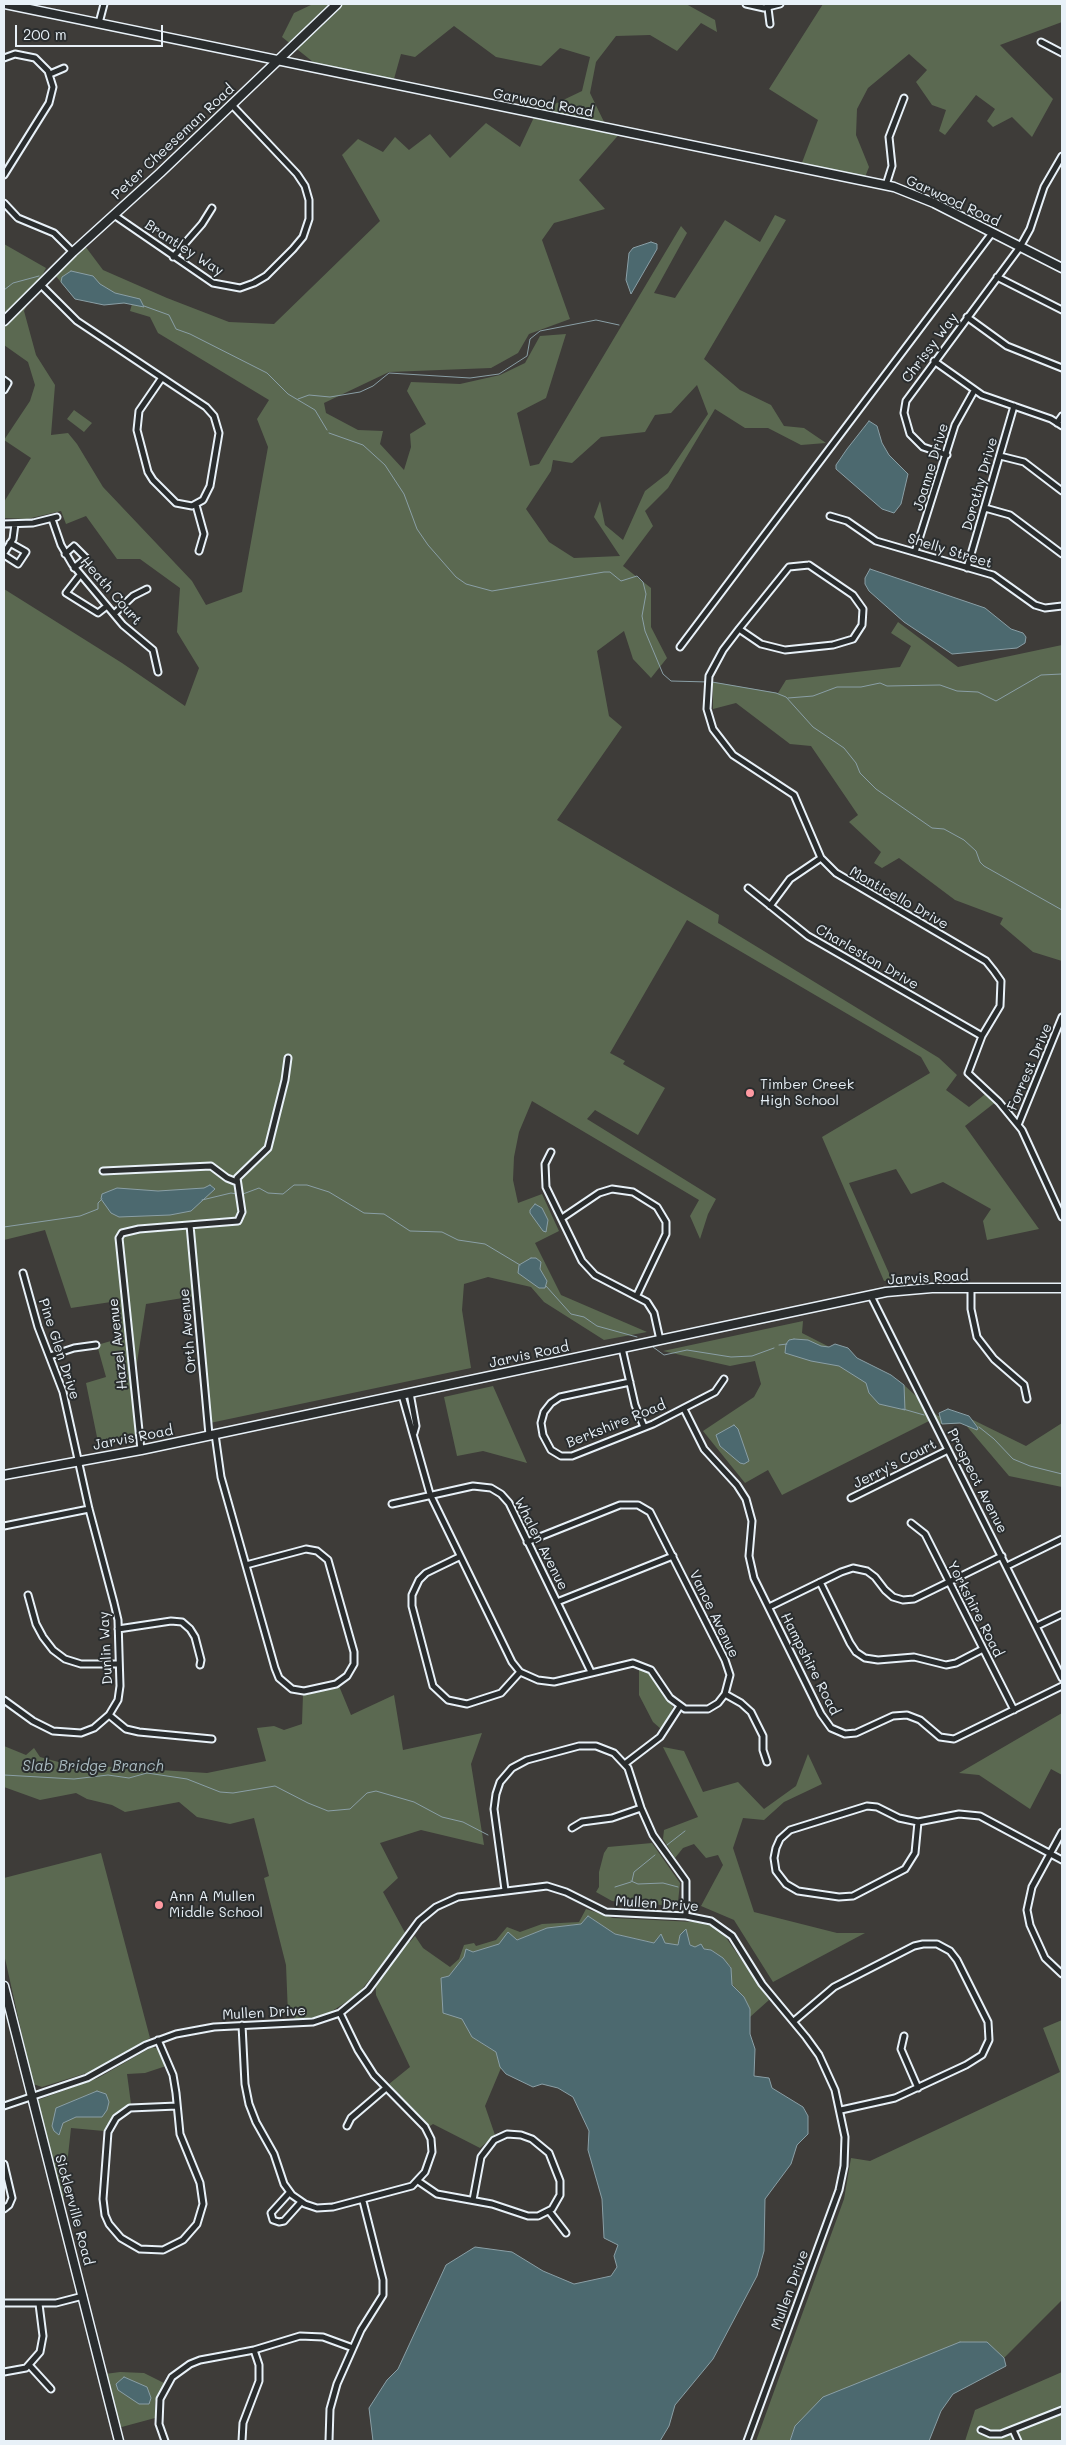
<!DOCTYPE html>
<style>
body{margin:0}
#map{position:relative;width:1066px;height:2445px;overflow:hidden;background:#3e3c39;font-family:Mali,sans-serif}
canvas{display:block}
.frame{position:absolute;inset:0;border:5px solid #e8f1f8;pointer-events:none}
.scale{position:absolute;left:15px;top:25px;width:148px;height:22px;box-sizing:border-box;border:2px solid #e8f1f8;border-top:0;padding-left:6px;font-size:15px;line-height:18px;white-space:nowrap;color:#e8f1f8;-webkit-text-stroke:4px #2a2d2e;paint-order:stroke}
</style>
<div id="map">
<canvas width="1066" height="2445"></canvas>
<div class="frame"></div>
<div class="scale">200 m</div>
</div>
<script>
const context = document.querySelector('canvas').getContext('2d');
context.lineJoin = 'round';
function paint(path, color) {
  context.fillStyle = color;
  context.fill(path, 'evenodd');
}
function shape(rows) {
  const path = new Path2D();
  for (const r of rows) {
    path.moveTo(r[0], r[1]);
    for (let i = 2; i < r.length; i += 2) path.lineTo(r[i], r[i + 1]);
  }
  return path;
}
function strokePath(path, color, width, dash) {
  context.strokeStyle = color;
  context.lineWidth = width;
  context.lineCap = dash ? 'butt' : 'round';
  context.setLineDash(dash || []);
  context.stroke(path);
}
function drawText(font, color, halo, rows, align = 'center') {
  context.font = font + ' Mali,sans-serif';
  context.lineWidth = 4;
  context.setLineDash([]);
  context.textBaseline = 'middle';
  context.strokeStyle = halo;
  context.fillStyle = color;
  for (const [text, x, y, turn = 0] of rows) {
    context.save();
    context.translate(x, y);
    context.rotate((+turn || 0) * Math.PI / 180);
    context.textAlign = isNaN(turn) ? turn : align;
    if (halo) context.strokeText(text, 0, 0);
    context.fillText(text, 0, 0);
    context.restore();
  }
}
paint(shape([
 [313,4,686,4,715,20,717,32,701,23,677,51,650,35,616,36,596,62,590,93,606,126,622,131,579,180,605,209,554,223,542,240,570,319,529,334,518,353,491,368,389,372,324,403,326,413,358,430,383,431,380,444,404,470,411,447,410,434,426,424,407,391,411,382,460,384,500,375,525,363,540,336,566,334,546,398,517,413,530,466,539,464,681,226,687,233,654,293,675,298,725,220,760,242,775,215,786,220,704,359,740,390,771,405,784,426,804,428,826,443,801,445,768,428,745,428,715,409,668,488,645,511,653,526,623,566,651,588,651,627,667,658,651,678,633,659,624,631,597,651,609,716,622,727,557,820,719,915,718,923,939,1058,957,1075,946,1090,969,1107,988,1092,997,1101,965,1126,1039,1229,987,1240,983,1221,991,1209,943,1182,911,1194,896,1169,849,1183,892,1280,884,1281,822,1137,930,1073,921,1057,687,920,610,1053,625,1061,623,1064,665,1088,638,1135,595,1110,587,1119,716,1199,708,1214,700,1239,690,1216,699,1200,532,1101,519,1132,514,1157,513,1180,518,1203,542,1194,559,1231,535,1243,561,1295,647,1332,604,1340,544,1302,531,1287,488,1277,464,1284,462,1310,471,1368,210,1423,195,1296,146,1304,136,1369,144,1437,99,1447,86,1383,106,1377,97,1345,118,1339,111,1302,71,1308,45,1230,4,1240,4,589,122,663,185,706,199,668,177,632,180,588,140,559,117,559,86,516,66,524,61,511,27,519,4,518,4,502,31,458,4,440,30,401,35,385,28,362,4,345,4,244,46,268,24,311,36,355,55,385,51,435,68,433,77,444,103,487,192,581,206,605,242,592,268,447,257,419,269,400,158,333,150,317,130,311,132,304,75,299,55,275,85,246,103,270,167,298,229,322,274,324,380,221,342,155,358,139,383,152,395,137,409,150,430,134,450,158,486,123,520,147,536,113,582,91,590,57,560,48,541,66,496,57,454,26,415,57,401,54,392,86,323,70,282,37,294,13],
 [697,385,708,414,668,473,645,491,623,540,605,525,600,501,594,517,620,556,574,558,549,542,526,509,551,471,553,460,572,463,601,437,645,432,655,415,671,413],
 [823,4,1062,4,1062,22,1000,45,1053,99,1032,137,1012,117,993,127,987,121,995,109,976,95,945,135,939,131,946,110,932,105,916,82,927,70,909,54,868,88,857,109,856,135,869,167,863,182,800,168,818,120,769,89],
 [74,410,92,423,84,432,67,419],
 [898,622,958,667,1062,645,1062,961,1033,952,1000,924,1003,918,955,900,899,858,882,868,874,863,881,852,849,822,858,815,811,746,790,744,736,703,713,709,713,682,778,693,786,680,900,667,911,646,891,633],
 [803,1321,802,1333,904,1385,938,1416,963,1415,1026,1446,1062,1423,1062,1487,1009,1476,964,1423,942,1424,929,1421,782,1495,768,1470,745,1483,703,1431,754,1397,761,1384,755,1361,730,1366,663,1351],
 [493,1386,527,1463,483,1451,457,1456,444,1397],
 [639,1667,647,1671,656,1680,673,1707,670,1715,661,1729,653,1722,639,1695],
 [339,1686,351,1715,394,1695,403,1750,482,1733,471,1764,484,1845,421,1830,380,1843,398,1878,383,1892,410,1942,415,1936,423,1948,450,1967,459,1959,464,1945,474,1943,476,1946,496,1940,507,1927,520,1932,542,1924,579,1922,586,1909,613,1918,695,1922,710,1925,725,1936,769,2000,750,2017,750,2009,744,1997,731,1983,731,1967,717,1954,711,1950,693,1947,680,1935,678,1945,654,1943,615,1934,588,1916,581,1924,547,1928,517,1940,473,1952,465,1957,449,1976,441,1978,472,2037,496,2052,501,2068,485,2106,495,2135,480,2148,433,2124,430,2126,389,2084,410,2067,376,1995,375,1973,357,1995,329,2013,313,2018,295,2019,288,2014,286,1965,264,1878,269,1876,254,1818,230,1824,197,1817,179,1802,125,1812,112,1805,87,1799,76,1793,40,1800,4,1787,4,1746,26,1755,34,1748,40,1757,66,1764,207,1773,266,1761,257,1728,274,1726,284,1730,302,1724,303,1694],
 [1062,1713,1062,1775,1051,1769,1030,1809,979,1775,959,1773],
 [663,1747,684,1751,703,1792,738,1782,764,1809,796,1786,808,1754,822,1784,784,1802,764,1820,743,1818,733,1848,754,1912,837,1933,865,1933,773,1982,734,1920,701,1906,723,1865,718,1855,706,1858,694,1844,683,1848,675,1858,663,1839,664,1830,698,1817],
 [652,1843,680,1883,678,1902,662,1905,620,1902,612,1901,596,1892,599,1887,599,1872,604,1853,608,1847],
 [101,1853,150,2038,90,2072,42,2087,33,2084,4,1954,4,1878],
 [1062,2020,1062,2300,1004,2358,993,2349,795,2426,790,2441,756,2441,844,2199,851,2158,870,2161,1060,2072,1043,2028],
 [152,2047,159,2049,166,2066,145,2073,127,2074,131,2104,114,2114,104,2131,71,2128,63,2202,38,2100,98,2078],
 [120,2372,144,2373,164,2383,155,2402,155,2418,118,2428,105,2374],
 [1062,2372,1062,2441,965,2441,975,2410]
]), '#5b6951');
const water = shape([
 [651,242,657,244,657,249,631,294,626,280,629,253,633,248,651,242],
 [71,271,93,276,100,284,115,293,140,299,144,307,124,303,104,305,75,299,61,282,62,277,71,271],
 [869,421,877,426,882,443,889,455,908,474,901,504,894,513,882,509,836,469,836,465,847,449,869,421],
 [870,569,985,608,1011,629,1023,633,1026,637,1025,643,1017,648,952,654,904,622,869,591,865,584,865,578,870,569],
 [210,1185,215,1189,191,1211,170,1215,119,1217,111,1213,101,1199,102,1194,117,1188,158,1191,204,1188,210,1185],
 [535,1204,542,1208,548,1220,546,1232,543,1231,530,1213,530,1210,535,1204],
 [531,1258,536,1258,541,1262,540,1269,547,1281,545,1288,539,1288,518,1273,519,1265,531,1258],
 [794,1339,808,1340,821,1346,829,1347,835,1344,848,1348,857,1358,891,1375,904,1385,905,1410,879,1404,869,1393,866,1383,839,1366,811,1361,785,1353,786,1344,789,1340,794,1339],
 [948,1409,969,1416,978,1428,977,1430,960,1423,942,1424,939,1413,948,1409],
 [734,1425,738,1429,748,1458,749,1461,744,1464,740,1463,720,1446,716,1435,734,1425],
 [588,1916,615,1934,654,1943,661,1934,665,1943,678,1945,680,1935,686,1929,690,1945,695,1947,701,1944,704,1949,711,1950,723,1958,731,1968,732,1985,744,1997,750,2009,750,2034,755,2049,754,2076,769,2078,772,2088,803,2107,808,2116,808,2134,797,2145,791,2164,765,2199,764,2251,757,2276,713,2359,675,2405,669,2426,660,2441,373,2441,369,2408,387,2380,398,2369,446,2265,475,2247,512,2252,543,2271,574,2284,611,2276,617,2267,614,2256,618,2245,604,2238,602,2199,588,2150,589,2131,573,2097,558,2088,542,2084,533,2087,506,2074,500,2067,496,2052,472,2037,462,2019,443,2013,441,1978,449,1976,464,1957,466,1949,473,1952,499,1944,508,1932,517,1940,547,1928,581,1924,588,1916],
 [97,2091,106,2094,109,2102,107,2110,102,2117,76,2117,63,2123,59,2135,54,2131,52,2126,56,2108,97,2091],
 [960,2342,987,2342,1004,2358,1006,2366,953,2394,941,2411,929,2441,790,2441,795,2426,823,2397,960,2342],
 [124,2377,147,2387,151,2398,149,2404,139,2404,118,2390,116,2384,124,2377]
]);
paint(water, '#4c696f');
strokePath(water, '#8a9fa6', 1);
strokePath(shape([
 [4,290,13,283,39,276],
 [144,306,169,315,176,329,190,334,267,373,288,394,315,410,327,430],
 [298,399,309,395,330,397,360,392,373,386,389,373,470,378,499,374,527,356,530,339,540,331,596,320,619,325],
 [329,433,363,445,385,465,404,494,417,529,428,545,456,577,466,584,492,591,604,572,610,572,621,581,637,576,643,582,646,594,642,616,645,631,663,674,671,681,708,682],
 [712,682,776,693,786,697,813,727,844,748,856,763,860,773,876,789,932,828,944,829,964,840,976,851,980,862,984,866,1062,910],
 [788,698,813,696,837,687,861,687,880,683,887,686,940,685,957,691,978,692,996,701,1041,675,1062,674],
 [243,1194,259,1188,268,1193,283,1194,294,1185,307,1185,329,1192,364,1213,384,1214,410,1231,442,1232,458,1240,485,1244,520,1265],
 [202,1200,231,1193,237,1194],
 [4,1227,80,1216,98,1209,98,1203,102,1199],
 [546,1286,571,1314,584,1317,597,1326,637,1337],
 [779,1345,787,1344],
 [653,1347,664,1355,687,1350,731,1357,752,1356,774,1348],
 [903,1409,924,1415],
 [979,1427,994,1439,1013,1459,1030,1466,1062,1474],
 [4,1775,74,1779,108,1775,129,1778,147,1773,187,1779,220,1792,233,1793,275,1786,308,1803,328,1811,350,1809,367,1793,376,1791,414,1802,442,1817,463,1822,488,1835],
 [667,1845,685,1831],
 [631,1881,638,1884,663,1883,678,1887],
 [632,1881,634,1872,655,1855],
 [615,1887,631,1882]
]), '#8a9fa6', 1);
const street = shape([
 [746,4,764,8,780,4],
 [768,8,770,24],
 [99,23,104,4],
 [1041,42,1062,53],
 [4,58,15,54,35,58,48,71,53,87,49,103,4,175],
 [50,74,64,68],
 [886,185,892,166,889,137,904,98],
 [4,203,18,218,54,233,73,252],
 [114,215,213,283,240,288,254,283,266,276,293,249,303,237,309,219,309,200,305,186,297,174,231,104],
 [173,257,202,224,212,208],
 [997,277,1062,310],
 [40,284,77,321,206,407,214,416,219,433,210,486,203,500,192,506,176,503,153,480,148,472,137,430,139,411,161,379],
 [967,317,1007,346,1062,368],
 [934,361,982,395,1051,419,1062,426],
 [4,380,8,383,4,390],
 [1057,423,1062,416],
 [947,455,923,447,910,434,904,413,906,401,1020,247,1030,229,1044,187,1062,156],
 [1000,456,1024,462,1062,491],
 [196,505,204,534,199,551],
 [985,508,1010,515,1062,554],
 [830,516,847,521,876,541,993,575,1035,605,1045,608,1062,606],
 [52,519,61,545,72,564,123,625,153,650,158,672],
 [4,524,33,523,57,517],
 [915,552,955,425,974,391],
 [4,553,13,539,15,524],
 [65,554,74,546,86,558,74,568],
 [4,555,18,564,26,552,10,543],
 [809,565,853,595,863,609,862,625,853,639,833,645,785,650,761,644,739,629,789,567,809,565],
 [967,568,1014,406],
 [80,575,66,593,98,613,107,606],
 [114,614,133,596,147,589],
 [739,629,723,650,709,676,707,709,713,729,733,755,794,795,821,858,836,873,986,961,994,971,1001,981,1000,1006,982,1036,968,1073,999,1102,1022,1130,1062,1217],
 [680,647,992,233],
 [748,888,808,936,982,1036],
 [770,906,790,879,821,858],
 [1018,1125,1062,1017],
 [551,1152,545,1164,546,1187,582,1261,595,1275,647,1302,654,1313,660,1340],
 [103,1171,211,1166,227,1178,237,1182],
 [562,1218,599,1193,612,1189,633,1192,657,1207,666,1222,666,1234,637,1295],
 [190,1225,209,1435],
 [971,1288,971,1309,977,1337,994,1359,1024,1385,1027,1399],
 [871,1296,1062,1678],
 [622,1348,635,1405,644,1427],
 [50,1356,74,1348,96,1345],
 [630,1382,560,1397,551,1403,544,1412,541,1423,543,1435,551,1450,561,1456,572,1456,653,1424,715,1392,724,1379],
 [410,1393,416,1426,414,1433],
 [402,1395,430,1494,512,1662,520,1672,538,1680,554,1682,633,1663,651,1670,670,1698,685,1709,708,1709,718,1703,725,1694,730,1675,725,1660,650,1512,638,1505,620,1505,527,1542],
 [684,1409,704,1449,737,1485,746,1499,752,1521,749,1556,754,1578,821,1714,831,1728,845,1734,856,1733,893,1716,907,1715,920,1720,940,1737,954,1739,1062,1686],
 [215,1434,221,1477,275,1668,279,1678,292,1689,304,1691,336,1684,347,1676,354,1664,354,1652,328,1560,317,1551,306,1549,246,1565],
 [141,1450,119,1238,122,1233,139,1229,238,1221,242,1212,237,1178,268,1148,285,1080,288,1058],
 [851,1498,948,1450],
 [392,1504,473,1486,491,1488,501,1494,509,1503,591,1672],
 [911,1523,925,1534,1014,1710],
 [4,1526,89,1509],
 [459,1557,426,1573,419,1580,412,1595,412,1606,433,1686,448,1700,467,1704,501,1693,520,1672],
 [1007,1566,1062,1539],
 [820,1582,850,1643,856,1652,865,1658,878,1660,914,1657,946,1665,956,1663,983,1649],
 [28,1595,36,1624,43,1637,53,1650,65,1659,81,1664,119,1664],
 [557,1602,673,1556],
 [769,1607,841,1572,853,1568,867,1571,875,1577,885,1590,893,1597,903,1600,914,1599,1002,1556],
 [1037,1626,1062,1614],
 [118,1629,171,1621,182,1622,190,1629,195,1637,201,1660,200,1665],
 [725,1694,741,1703,751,1712,763,1736,763,1750,767,1762],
 [4,1700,33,1721,53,1731,81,1733,94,1728,109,1715,118,1700,120,1686,118,1620,114,1603,89,1509,63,1392,38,1327,23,1273],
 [109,1715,126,1729,139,1732,212,1739],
 [626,1763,660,1737,680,1706],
 [918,1822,915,1853,905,1869,853,1896,839,1897,798,1891,786,1884,776,1871,774,1858,776,1848,780,1839,790,1830,867,1806,877,1807,899,1818,918,1822,959,1814,980,1816,1062,1860],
 [572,1828,582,1822,612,1818,641,1808],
 [1062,1832,1032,1887,1027,1910,1030,1925,1045,1958,1062,1974],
 [505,1890,494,1809,496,1794,500,1782,512,1768,527,1760,579,1746,596,1746,614,1753,628,1768,641,1808,653,1835,686,1881,686,1916],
 [794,2021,834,1987,914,1946,923,1944,937,1944,950,1951,957,1960,988,2022,989,2040,982,2055,966,2065,895,2098,841,2110],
 [242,2025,245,2084,249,2104,256,2122,274,2154,284,2184,292,2195,305,2204,317,2208,333,2207,412,2186,425,2172,432,2152,431,2139,425,2127,374,2075,358,2050,340,2013],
 [904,2036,901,2049,918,2088],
 [158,2040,173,2075,176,2093,180,2134,200,2183,203,2204,197,2224,183,2240,163,2250,140,2249,121,2238,109,2224,105,2215,103,2199,108,2132,116,2118,130,2108,177,2106],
 [4,2106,87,2078,146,2045,176,2034,214,2027,313,2022,340,2013,368,1990,419,1921,436,1907,458,1897,547,1886,566,1892,606,1912,686,1916,711,1921,732,1936,762,1984,806,2037,819,2055,835,2090,845,2137,844,2166,839,2190,747,2441],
 [347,2126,351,2118,386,2088],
 [4,2164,12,2198,9,2205,4,2209],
 [418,2181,437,2194,492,2204,528,2216,538,2216,552,2209,560,2195,560,2181,549,2153,532,2139,521,2135,507,2134,494,2140,481,2157,473,2200],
 [290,2192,271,2213,273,2220,279,2222,284,2221,301,2202],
 [549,2211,566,2233],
 [4,2303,56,2303,83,2296],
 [30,2366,51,2389],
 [4,2372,26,2368,40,2352,43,2336,39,2304],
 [981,2430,990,2434,1001,2434,1062,2410],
 [1013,2430,1018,2441],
 [165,2441,159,2424,160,2399,172,2377,190,2364,200,2360,254,2350,300,2336,323,2337,353,2348],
 [242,2441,243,2423,259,2381,259,2365,254,2350],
 [329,2441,330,2409,337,2384,361,2330,383,2295,383,2280,363,2201]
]);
const secondary = shape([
 [5,4,894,187,934,203,1062,268],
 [4,321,73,252,160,173,337,4],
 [4,1475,141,1450,886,1292,932,1288,1062,1288],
 [4,1986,119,2441]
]);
strokePath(street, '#e8f1f8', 9);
strokePath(secondary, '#e8f1f8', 11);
strokePath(street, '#2a2d2e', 5);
strokePath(secondary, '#2a2d2e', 8);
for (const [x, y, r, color] of [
 [750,1093,5,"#ff9aa2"],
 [159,1905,5,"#ff9aa2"]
]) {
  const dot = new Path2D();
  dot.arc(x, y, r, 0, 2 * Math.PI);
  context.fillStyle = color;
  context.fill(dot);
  strokePath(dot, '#2a2d2e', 2);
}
drawText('14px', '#e8f1f8', '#2a2d2e', [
 ["Garwood Road",543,103,11],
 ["Peter Cheeseman Road",173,142,-43],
 ["Garwood Road",953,201,25],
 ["Brantley Way",184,248,33],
 ["Chrissy Way",930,348,-53],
 ["Joanne Drive",931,467,-73],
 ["Dorothy Drive",980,484,-74],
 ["Shelly Street",950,551,17],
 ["Heath Court",111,591,49],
 ["Monticello Drive",899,898,30],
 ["Charleston Drive",867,957,30],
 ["Forrest Drive",1030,1067,-67],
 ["Jarvis Road",928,1278,-3],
 ["Orth Avenue",188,1331,-95],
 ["Hazel Avenue",118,1344,-96],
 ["Pine Glen Drive",59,1349,72],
 ["Jarvis Road",529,1355,-12],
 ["Berkshire Road",616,1424,-22],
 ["Jarvis Road",133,1438,-11],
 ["Jerry's Court",895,1464,-27],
 ["Prospect Avenue",977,1481,63],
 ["Whalen Avenue",541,1544,63],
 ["Yorkshire Road",975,1609,63],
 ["Vance Avenue",714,1614,64],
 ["Dunlin Way",106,1648,-93],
 ["Hampshire Road",810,1664,63],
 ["Mullen Drive",657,1904,4],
 ["Mullen Drive",264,2013,-3],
 ["Sicklerville Road",74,2210,75],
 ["Mullen Drive",790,2290,-70]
]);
drawText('14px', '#e8f1f8', '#2a2d2e', [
 ["Timber Creek",760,1085],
 ["High School",760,1101],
 ["Ann A Mullen",169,1897],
 ["Middle School",169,1913]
], 'left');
drawText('italic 15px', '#aabbc1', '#2a2d2e', [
 ["Slab Bridge Branch",93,1766]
]);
</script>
